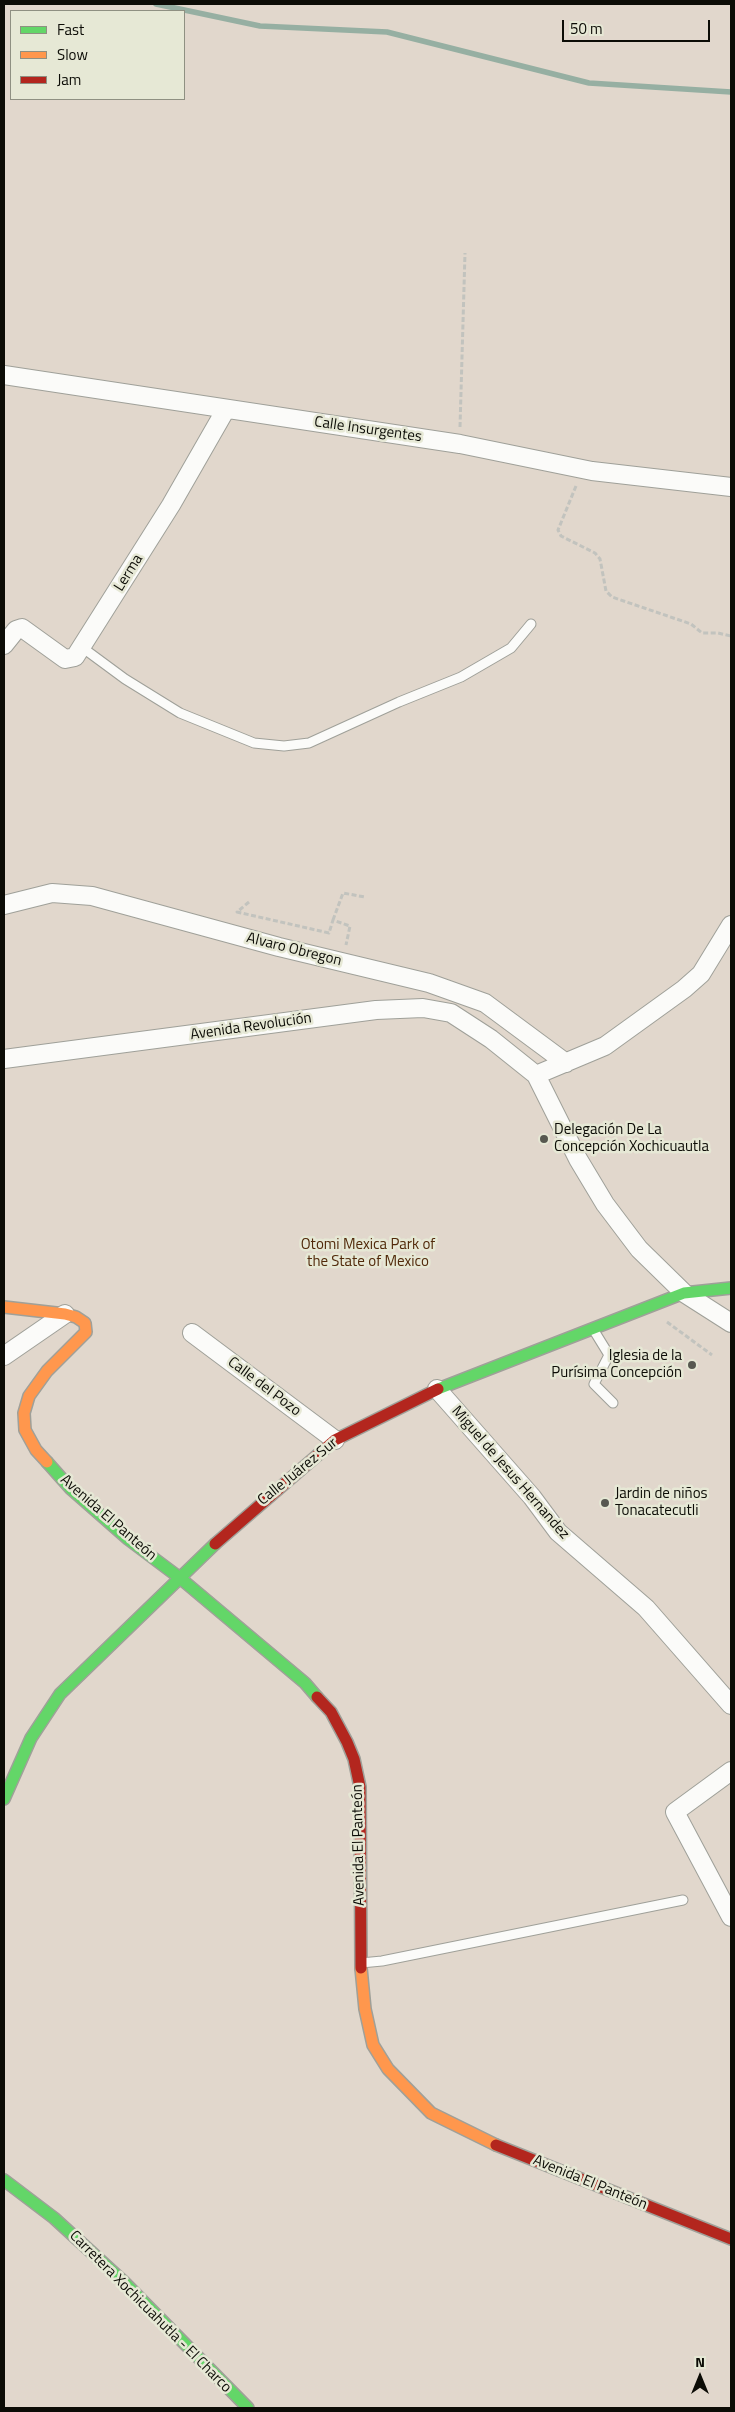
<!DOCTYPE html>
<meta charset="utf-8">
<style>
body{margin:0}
#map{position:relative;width:735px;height:2412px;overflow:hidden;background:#e2e4d9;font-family:"Titillium Web",sans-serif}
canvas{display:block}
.frame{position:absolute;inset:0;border:5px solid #0c0c06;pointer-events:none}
.legend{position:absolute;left:10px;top:10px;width:175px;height:90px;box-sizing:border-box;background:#e6e8d5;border:1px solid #8f9082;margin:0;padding:6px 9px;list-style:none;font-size:15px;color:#0c0c06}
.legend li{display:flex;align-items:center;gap:10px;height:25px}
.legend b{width:25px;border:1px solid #8f9082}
.north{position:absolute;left:675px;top:2352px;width:50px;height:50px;-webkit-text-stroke:4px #e6e8d5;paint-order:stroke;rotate:0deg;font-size:14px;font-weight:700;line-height:20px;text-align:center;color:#0c0c06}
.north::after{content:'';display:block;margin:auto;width:18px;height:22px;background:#0c0c06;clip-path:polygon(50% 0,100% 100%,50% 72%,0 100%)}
.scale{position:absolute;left:562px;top:20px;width:148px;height:22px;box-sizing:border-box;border:2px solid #0c0c06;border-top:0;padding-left:6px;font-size:15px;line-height:18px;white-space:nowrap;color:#0c0c06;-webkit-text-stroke:4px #e6e8d5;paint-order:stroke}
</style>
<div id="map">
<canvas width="735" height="2412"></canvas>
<div class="frame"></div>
<ul class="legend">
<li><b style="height:6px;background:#63d668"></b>Fast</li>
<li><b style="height:6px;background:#ff974d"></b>Slow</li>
<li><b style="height:6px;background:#b3261e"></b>Jam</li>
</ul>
<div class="north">N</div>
<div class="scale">50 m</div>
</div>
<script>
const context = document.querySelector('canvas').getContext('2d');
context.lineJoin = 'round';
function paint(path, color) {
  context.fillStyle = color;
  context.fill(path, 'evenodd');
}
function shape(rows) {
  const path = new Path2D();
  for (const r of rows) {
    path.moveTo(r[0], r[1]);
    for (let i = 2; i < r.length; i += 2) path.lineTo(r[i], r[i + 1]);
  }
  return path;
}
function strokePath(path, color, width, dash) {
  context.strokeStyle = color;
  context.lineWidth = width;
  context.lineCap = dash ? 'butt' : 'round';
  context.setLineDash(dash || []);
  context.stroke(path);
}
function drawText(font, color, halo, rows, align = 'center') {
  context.font = font + ' "Titillium Web",sans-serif';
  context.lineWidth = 5;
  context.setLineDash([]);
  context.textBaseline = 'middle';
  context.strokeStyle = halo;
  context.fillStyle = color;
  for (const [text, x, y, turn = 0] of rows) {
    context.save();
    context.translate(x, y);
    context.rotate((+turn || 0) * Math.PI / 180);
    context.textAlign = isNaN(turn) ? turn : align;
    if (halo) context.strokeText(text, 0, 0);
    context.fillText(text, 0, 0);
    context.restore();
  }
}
paint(shape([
 [4,4,731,4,731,2408,4,2408],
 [11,11,184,11,184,99,11,99]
]), '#e1d7cc');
strokePath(shape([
 [156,4,260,26,387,32,589,83,731,92]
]), '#96afa2', 5.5);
const lane = shape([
 [83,648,125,679,180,713,254,743,284,746,309,743,399,702,461,677,511,648,531,624],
 [593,1329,609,1355,594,1384,613,1403],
 [361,1963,382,1961,683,1900]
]);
const street = shape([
 [4,375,460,444,592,471,731,487],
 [4,645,16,630,22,628,65,659,75,657,171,505,226,409],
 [4,905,52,893,92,896,279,947,429,983,485,1003,566,1063],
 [4,1059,376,1010,423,1008,451,1013,491,1039,536,1075,578,1159,605,1204,639,1249,684,1293,731,1323],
 [536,1075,605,1046,684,989,701,974,731,925],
 [192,1333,335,1440],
 [4,1356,65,1314],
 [437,1389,532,1497,558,1532,646,1608,731,1705],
 [731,1771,675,1812,731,1917]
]);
const fast = shape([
 [438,1389,684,1293,731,1288],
 [47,1462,71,1489,128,1539,180,1578,305,1683,317,1697],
 [4,1799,31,1738,60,1694,215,1544],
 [4,2180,54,2218,124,2282,248,2408]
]);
const slow = shape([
 [4,1307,65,1314,76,1317,85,1323,86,1332,47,1371,29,1396,24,1413,25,1430,36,1450,47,1462],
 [361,1968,365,2009,373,2045,388,2069,431,2113,496,2145]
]);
const jam = shape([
 [215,1544,335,1440,438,1389],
 [317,1697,331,1712,347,1742,354,1759,360,1787,361,1968],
 [496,2145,731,2239]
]);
strokePath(lane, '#9fa099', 11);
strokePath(street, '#9fa099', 20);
strokePath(fast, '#9fa099', 14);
strokePath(slow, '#9fa099', 14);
strokePath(jam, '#9fa099', 14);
strokePath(shape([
 [460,427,465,253],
 [576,486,558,530,561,536,595,553,600,559,606,591,612,597,691,624,702,633,718,633,731,636],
 [249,902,237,912,329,933,333,920,350,926,346,945],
 [333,920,343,893,365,897],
 [667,1322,712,1355]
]), '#c2c3be', 3, [5, 2.5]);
strokePath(lane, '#fbfbf9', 9);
strokePath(street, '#fbfbf9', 18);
strokePath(fast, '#63d668', 11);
strokePath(slow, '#ff974d', 11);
strokePath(jam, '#b3261e', 11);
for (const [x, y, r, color] of [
 [544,1139,5,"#575850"],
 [692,1365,5,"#575850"],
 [605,1503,5,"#575850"]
]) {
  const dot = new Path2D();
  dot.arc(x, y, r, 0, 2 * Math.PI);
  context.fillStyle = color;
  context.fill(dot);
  strokePath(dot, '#e6e8d5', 2);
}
drawText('15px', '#0c0c06', '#e6e8d5', [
 ["Calle Insurgentes",368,430,8],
 ["Lerma",129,573,-58],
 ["Alvaro Obregon",294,950,14],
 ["Avenida Revolución",251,1027,-8],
 ["Calle del Pozo",264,1387,37],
 ["Calle Juárez Sur",298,1472,-39],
 ["Miguel de Jesus Hernandez",510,1473,49],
 ["Avenida El Panteón",108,1518,41],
 ["Avenida El Panteón",359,1845,-91],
 ["Avenida El Panteón",590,2183,22],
 ["Carretera Xochicuahutla - El Charco",150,2312,45]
]);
drawText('15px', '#0c0c06', '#e6e8d5', [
 ["Delegación De La",554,1130],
 ["Concepción Xochicuautla",554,1147],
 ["Iglesia de la",682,1356,"right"],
 ["Purísima Concepción",682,1373,"right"],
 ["Jardin de niños",615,1494],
 ["Tonacatecutli",615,1511]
], 'left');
drawText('15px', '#51290a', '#e6e8d5', [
 ["Otomi Mexica Park of",368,1245],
 ["the State of Mexico",368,1262]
]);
</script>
